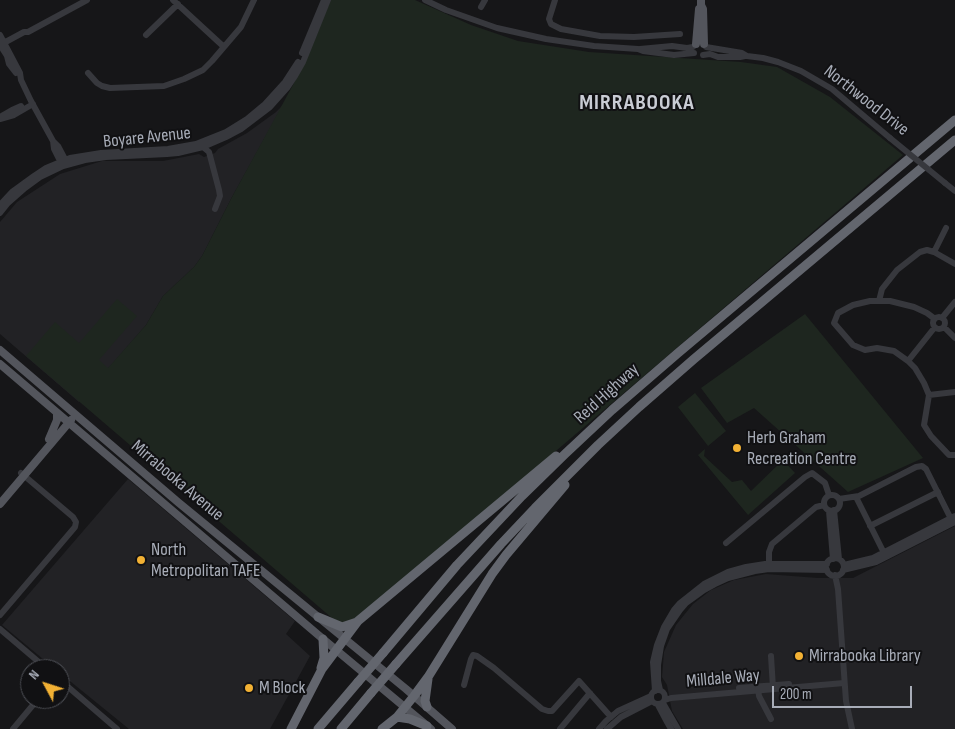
<!DOCTYPE html>
<style>
body{margin:0}
#map{position:relative;width:955px;height:729px;overflow:hidden;background:#161618;font-family:"Sofia Sans Condensed",sans-serif}
canvas{display:block}
.north{position:absolute;left:20px;top:659px;width:50px;height:50px;box-sizing:border-box;background:#111113;border:1px solid #4d4f55;border-radius:50%;rotate:310deg;font-size:14px;font-weight:700;line-height:20px;text-align:center;color:#a8adb8}
.north::after{content:'';display:block;margin:auto;width:18px;height:22px;background:#f2b134;clip-path:polygon(50% 0,100% 100%,50% 72%,0 100%)}
.scale{position:absolute;left:772px;top:686px;width:140px;height:22px;box-sizing:border-box;border:2px solid #a8adb8;border-top:0;padding-left:6px;font-size:15px;line-height:18px;white-space:nowrap;color:#a8adb8;-webkit-text-stroke:4px #111113;paint-order:stroke}
</style>
<div id="map">
<canvas width="955" height="729"></canvas>
<div class="north">N</div>
<div class="scale">200 m</div>
</div>
<script>
const context = document.querySelector('canvas').getContext('2d');
context.lineJoin = 'round';
function paint(path, color) {
  context.fillStyle = color;
  context.fill(path, 'evenodd');
}
function shape(rows) {
  const path = new Path2D();
  for (const r of rows) {
    if (r.length === 3) {
      path.moveTo(r[0] + r[2], r[1]);
      path.arc(r[0], r[1], r[2], 0, 2 * Math.PI);
      continue;
    }
    path.moveTo(r[0], r[1]);
    for (let i = 2; i < r.length; i += 2) path.lineTo(r[i], r[i + 1]);
  }
  return path;
}
function strokePath(path, color, width, dash) {
  context.strokeStyle = color;
  context.lineWidth = width;
  context.lineCap = dash ? 'butt' : 'round';
  context.setLineDash(dash || []);
  context.stroke(path);
}
function drawText(font, color, halo, rows, align = 'center') {
  context.font = font + ' "Sofia Sans Condensed",sans-serif';
  context.lineWidth = 4;
  context.setLineDash([]);
  context.textBaseline = 'middle';
  context.strokeStyle = halo;
  context.fillStyle = color;
  for (const [text, x, y, turn = 0] of rows) {
    context.save();
    context.translate(x, y);
    context.rotate((+turn || 0) * Math.PI / 180);
    context.textAlign = isNaN(turn) ? turn : align;
    if (halo) context.strokeText(text, 0, 0);
    context.fillText(text, 0, 0);
    context.restore();
  }
}
paint(shape([
 [283,105,232,197,202,256,194,267,163,296,146,325,79,402,0,334,0,222,17,202,60,174,102,161,163,161,199,154,204,157,215,153,218,149,247,133,276,112],
 [128,479,295,621,286,634,310,656,270,729,129,729,60,673,60,669,55,669,2,625],
 [955,526,955,729,683,729,672,711,667,685,662,677,664,652,676,625,693,604,711,590,734,580,766,574,818,578,853,578]
]), '#222225');
paint(shape([
 [331,0,415,0,471,25,518,41,589,52,741,62,777,67,830,97,903,155,346,630,26,356,55,322,79,343,117,299,137,316,99,360,108,368,146,325,163,296,194,267,202,256,232,197,294,83],
 [805,314,923,458,848,492,754,408,727,423,701,388],
 [695,393,726,431,708,446,678,407],
 [705,449,704,456,732,482,742,480,751,491,783,460,795,473,748,515,698,455]
]), '#1e261f');
strokePath(shape([
 [173,0,224,47],
 [425,0,446,10,497,28,546,39,594,46,638,49,643,51,674,55,694,53],
 [555,0,549,19,551,24,561,29,600,36,634,37,680,34],
 [481,7,485,0],
 [0,35,20,73,21,80,31,101,53,141,54,149,62,165],
 [146,35,178,4],
 [0,45,24,32,28,32,87,0],
 [0,45,7,56,9,64,16,73],
 [706,47,742,53,747,56,763,58,778,62,801,71,832,89,890,138],
 [640,49,672,46,687,48,693,47],
 [302,53,324,0],
 [703,55,710,54,718,57,740,57,745,56],
 [88,73,97,83,102,86,110,88,164,86,184,79,203,70,212,61,241,27,254,0],
 [0,117,12,110,21,106],
 [0,119,14,115,33,104],
 [53,141,58,146,67,163],
 [203,147,209,152,219,190,220,196,215,209],
 [945,183,955,191],
 [0,205,12,192,34,176,46,168,70,158,101,153,168,149,196,144,226,132,247,119,265,104,285,82,298,62],
 [0,213,8,203,25,188,40,177,63,166,85,160,106,157,167,154,178,153,203,147,226,137,241,129,270,107,287,88,295,76,303,62,328,0],
 [934,252,946,228],
 [879,301,882,289,897,270,920,252,927,250,934,252,955,264],
 [939,323,6],
 [942,318,955,302],
 [935,319,927,313,914,307,890,301,870,301,853,305,838,313,834,323,853,345,865,350,877,348,894,351,908,361,915,368,924,383,929,395,924,425,931,436,949,455,955,455],
 [944,327,955,338],
 [908,361,935,327],
 [929,395,955,392],
 [832,503,8],
 [856,497,884,553],
 [839,499,859,496,916,467,922,466,926,469,953,523],
 [834,510,839,559],
 [829,511,833,559],
 [870,526,938,492],
 [726,543,805,477,812,473,825,483,829,495],
 [835,567,9],
 [769,564,769,552,772,544,816,507,824,505],
 [844,565,873,558,955,516],
 [843,570,876,562,955,522],
 [835,575,838,589,846,701,852,729],
 [0,615,75,527,76,522,73,517,21,473],
 [0,629,47,669],
 [771,656,773,688],
 [60,680,117,729],
 [464,685,471,659,473,655,477,656,494,668,542,709,548,711,552,711,579,681,611,717],
 [739,688,789,684],
 [758,688,759,696,771,719],
 [658,697,7],
 [660,690,658,681,658,665,661,646,667,629,680,610,686,603,704,590,715,584,728,578,755,571,769,569,827,570],
 [655,691,653,662,657,645,664,627,674,610,680,603,704,584,728,572,746,567,765,564,827,564],
 [665,700,671,698,844,683],
 [663,703,678,729],
 [658,705,667,722,671,729],
 [13,729,38,699],
 [560,729,590,693],
 [599,729,606,721,618,711,651,696],
 [607,729,621,717,652,701]
]), '#37383d', 6);
strokePath(shape([
 [701,0,701,5,703,9,704,44],
 [696,44,699,9],
 [0,350,179,503,406,689,452,729],
 [0,364,323,639,431,729],
 [49,439,57,420,57,413],
 [0,504,71,420]
]), '#53555c', 8);
strokePath(shape([
 [318,617,342,627,357,622],
 [383,653,457,565,522,496,565,454,612,410,678,353,955,120],
 [396,664,501,544,535,508,598,445,639,407,694,359,955,140],
 [321,668,324,658,323,639],
 [427,707,425,701,428,679],
 [397,717,410,719,427,726],
 [291,729,322,669,358,621,556,456],
 [318,729,358,682],
 [341,729,371,693],
 [382,729,397,717,414,696,428,677,492,574,506,555,565,485]
]), '#63666e', 9);
strokePath(shape([
 [890,138,945,183]
]), '#37383d', 6);
strokePath(shape([
 [358,682,383,653],
 [371,693,396,664]
]), '#63666e', 9);
for (const [x, y, r, color] of [
 [737,448,5,"#f2b134"],
 [141,560,5,"#f2b134"],
 [799,656,5,"#f2b134"],
 [249,688,5,"#f2b134"]
]) {
  const dot = new Path2D();
  dot.arc(x, y, r, 0, 2 * Math.PI);
  context.fillStyle = color;
  context.fill(dot);
  strokePath(dot, '#111113', 2);
}
drawText('18px', '#a8adb8', '#111113', [
 ["Northwood Drive",866,101,38],
 ["Boyare Avenue",147,138,-6],
 ["Reid Highway",607,394,-42],
 ["Mirrabooka Avenue",177,481,40],
 ["Milldale Way",723,679,-5]
]);
drawText('18px', '#a8adb8', '#111113', [
 ["Herb Graham",747,438],
 ["Recreation Centre",747,459],
 ["North",151,550],
 ["Metropolitan TAFE",151,571],
 ["Mirrabooka Library",809,656],
 ["M Block",259,688]
], 'left');
context.letterSpacing = '1px';
drawText('bold 22px', '#c9ccd4', '#111113', [
 ["MIRRABOOKA",637,103]
]);
context.letterSpacing = '0px';
</script>
